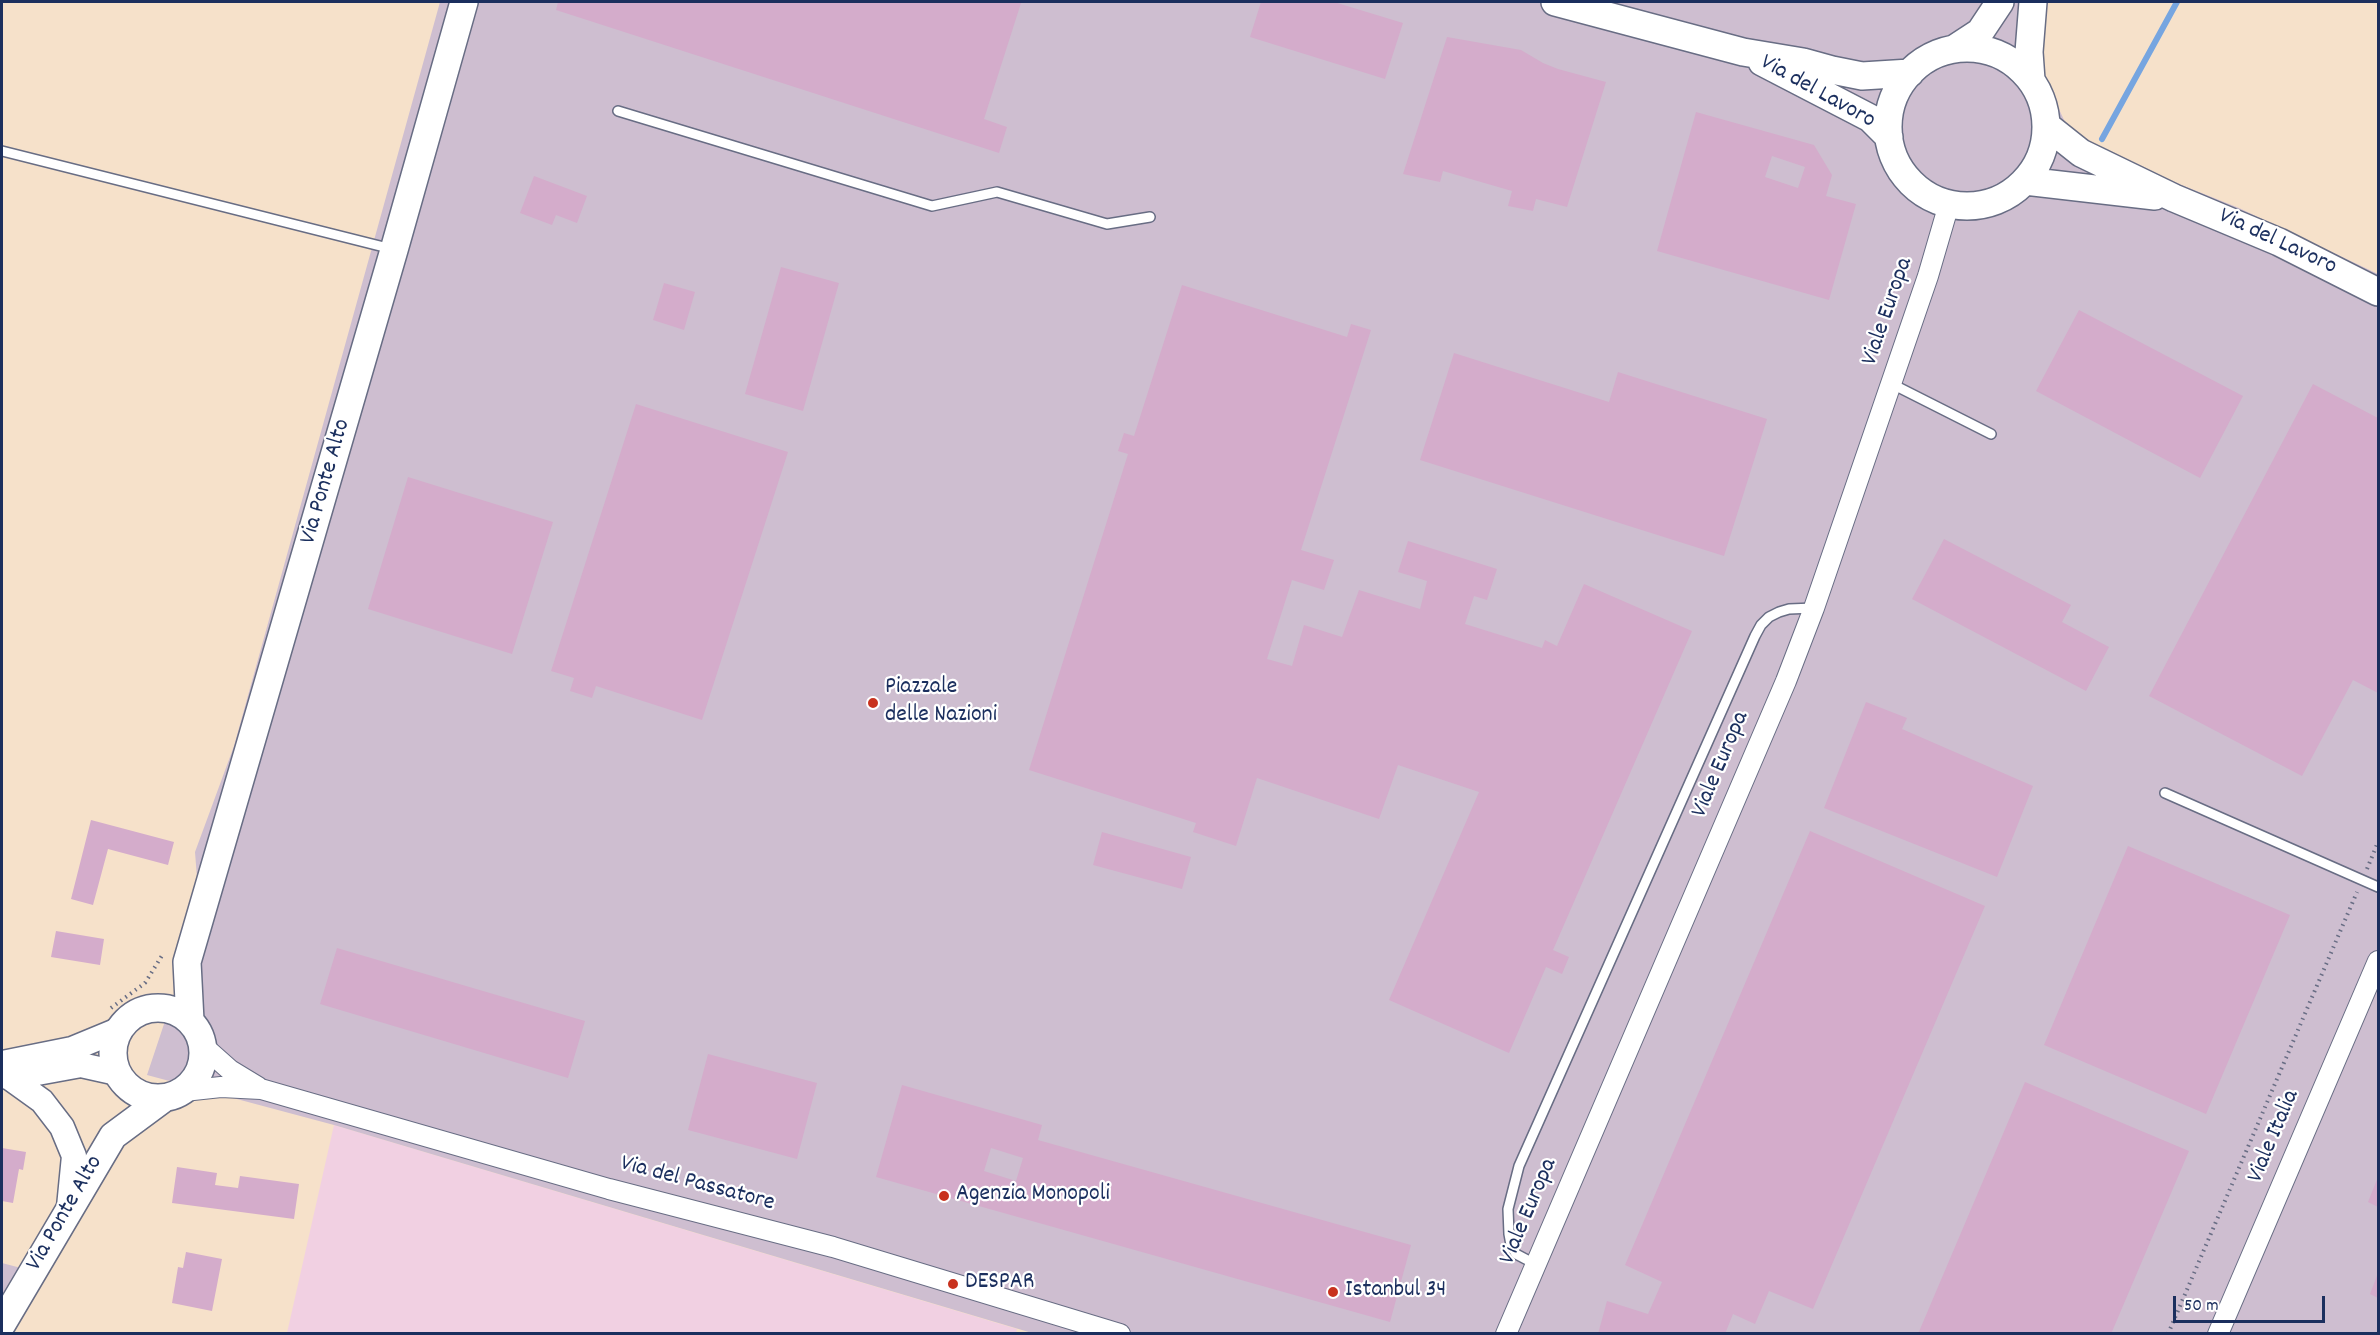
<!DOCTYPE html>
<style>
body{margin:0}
#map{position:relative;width:2380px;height:1335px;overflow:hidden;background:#f6e1ca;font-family:Dekko,sans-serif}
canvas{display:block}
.frame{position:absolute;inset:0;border:3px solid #1b2f5e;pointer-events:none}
.scale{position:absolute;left:2173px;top:1296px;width:152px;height:27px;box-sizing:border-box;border:3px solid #1b2f5e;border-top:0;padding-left:8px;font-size:18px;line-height:21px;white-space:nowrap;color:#1b2f5e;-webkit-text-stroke:4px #fff;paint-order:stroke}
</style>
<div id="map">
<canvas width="2380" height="1335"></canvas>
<div class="frame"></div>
<div class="scale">50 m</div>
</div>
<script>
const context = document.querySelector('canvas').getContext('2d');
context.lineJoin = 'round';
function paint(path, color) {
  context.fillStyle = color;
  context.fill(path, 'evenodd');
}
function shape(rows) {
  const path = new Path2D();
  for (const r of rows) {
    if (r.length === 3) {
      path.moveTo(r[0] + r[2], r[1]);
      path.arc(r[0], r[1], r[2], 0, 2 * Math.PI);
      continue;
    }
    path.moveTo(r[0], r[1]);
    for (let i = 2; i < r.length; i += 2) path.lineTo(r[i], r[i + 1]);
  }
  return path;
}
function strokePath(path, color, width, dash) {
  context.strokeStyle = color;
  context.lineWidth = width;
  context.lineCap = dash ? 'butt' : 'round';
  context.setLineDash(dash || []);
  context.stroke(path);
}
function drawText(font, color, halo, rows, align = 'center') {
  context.font = font + ' Dekko,sans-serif';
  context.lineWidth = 4.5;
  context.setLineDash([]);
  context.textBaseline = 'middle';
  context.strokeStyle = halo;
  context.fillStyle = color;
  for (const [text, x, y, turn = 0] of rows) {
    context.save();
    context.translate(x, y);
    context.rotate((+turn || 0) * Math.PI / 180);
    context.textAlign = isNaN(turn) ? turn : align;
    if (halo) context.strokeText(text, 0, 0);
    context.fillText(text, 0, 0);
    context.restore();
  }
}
paint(shape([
 [334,1125,1017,1329,1016,1333,287,1333]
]), '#f1d0e2');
paint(shape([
 [440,2,2045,2,2041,64,2051,92,2064,120,2079,138,2099,152,2239,208,2378,274,2378,1333,1032,1333,334,1125,147,1075,200,916,195,852,234,746],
 [2,1263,40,1273,2,1333]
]), '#cebed0');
strokePath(shape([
 [2102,139,2177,2]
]), '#76a5e0', 6);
paint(shape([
 [558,2,1018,2,1021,3,984,119,1007,127,999,153,556,10],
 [1261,2,1334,2,1403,23,1385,79,1250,37],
 [1447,37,1521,50,1543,63,1558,69,1606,82,1567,207,1536,199,1533,211,1508,206,1512,191,1443,171,1440,182,1403,174],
 [1696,112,1814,145,1832,175,1826,196,1856,204,1829,300,1657,251],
 [1772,156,1805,167,1798,188,1765,177],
 [534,176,587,196,577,223,556,215,552,225,520,213],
 [781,267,839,283,803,411,745,394],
 [664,283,695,292,684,330,653,320],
 [1182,285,1347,337,1351,324,1371,330,1301,550,1334,560,1324,590,1292,580,1267,659,1292,666,1304,625,1342,637,1359,590,1420,609,1427,581,1398,572,1408,541,1497,569,1487,600,1474,596,1465,624,1542,648,1545,640,1557,646,1584,584,1692,631,1553,950,1569,957,1562,974,1546,967,1509,1053,1389,1000,1479,792,1398,765,1379,819,1257,778,1236,846,1193,832,1196,823,1029,770,1128,454,1118,451,1124,433,1134,436],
 [2079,310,2243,396,2200,478,2036,391],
 [1454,353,1609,402,1618,372,1767,419,1724,556,1420,460],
 [2313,384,2378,418,2378,693,2353,680,2302,776,2149,696],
 [636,404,788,452,702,720,596,686,592,698,570,691,574,678,551,671],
 [408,477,553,522,512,654,368,609],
 [1944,539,2071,605,2062,622,2109,647,2086,691,1912,599],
 [1866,702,1907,718,1902,729,2033,786,1997,877,1824,808],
 [91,820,174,842,168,865,108,849,93,905,71,899],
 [1810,831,1985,906,1813,1309,1769,1291,1755,1324,1733,1314,1725,1334,1598,1334,1607,1301,1648,1314,1662,1282,1625,1265],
 [1102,832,1191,857,1182,889,1093,865],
 [2128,846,2290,915,2206,1114,2044,1045],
 [56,931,104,939,100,965,51,957],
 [337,948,585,1021,568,1078,320,1004],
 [708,1054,817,1083,797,1159,688,1130],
 [2025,1082,2189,1151,2111,1334,1918,1334],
 [902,1085,1042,1125,1038,1140,1411,1245,1390,1322,876,1177],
 [991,1148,1023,1158,1016,1181,984,1171],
 [2,1148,26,1152,23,1170,19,1169,13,1203,2,1201],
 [177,1167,217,1173,215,1185,238,1188,240,1176,299,1184,294,1219,172,1203],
 [2378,1177,2378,1207,2368,1202],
 [186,1252,222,1259,212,1311,172,1303,178,1267,183,1268],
 [2378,1273,2378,1298,2370,1294]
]), '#d4accb');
const service = shape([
 [618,111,932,206,997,192,1107,224,1150,217],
 [2,151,392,249],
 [1892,384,1991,434],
 [2165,793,2378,887],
 [1535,1264,1516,1254,1511,1245,1509,1234,1508,1209,1519,1166,1755,636,1761,625,1769,617,1779,612,1789,609,1814,608]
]);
const minor = shape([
 [203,1046,230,1070,258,1087],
 [184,1091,221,1087,261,1089,609,1189,833,1247,1120,1334],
 [1506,1334,1786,681,1814,608,1928,276,1949,204],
 [2218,1334,2378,961]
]);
const tertiary = shape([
 [2,1063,72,1049,118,1030],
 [2,1075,10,1078,42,1101,62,1127,74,1156,69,1207],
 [10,1078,81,1065,117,1073]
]);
const secondary = shape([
 [1555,2,1743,52,1803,62,1832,70,1862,76,1910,73],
 [1967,127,79],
 [1954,49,1980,32,2000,2],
 [1762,62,1870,118,1889,137],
 [2031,80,2029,52,2033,2],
 [2047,126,2081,153,2174,198,2279,242,2378,292],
 [2025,181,2155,196],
 [158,1053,45],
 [190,1021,187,962,394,250,464,2],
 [2,1324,113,1136,163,1099]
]);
strokePath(service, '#686d84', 12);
strokePath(minor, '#686d84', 22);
strokePath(tertiary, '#686d84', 27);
strokePath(secondary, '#686d84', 30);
strokePath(shape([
 [2367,869,2378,842],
 [111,1008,145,983,163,954],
 [2168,1334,2357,892]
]), '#686d84', 4, [1.5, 4.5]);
strokePath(service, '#fff', 9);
strokePath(minor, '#fff', 20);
strokePath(tertiary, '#fff', 24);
strokePath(secondary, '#fff', 27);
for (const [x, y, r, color] of [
 [873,703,6,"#c8321e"],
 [944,1196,6,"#c8321e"],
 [953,1284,6,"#c8321e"],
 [1333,1292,6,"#c8321e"]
]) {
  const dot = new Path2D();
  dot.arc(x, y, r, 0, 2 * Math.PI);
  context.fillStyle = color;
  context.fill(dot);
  strokePath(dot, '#fff', 2);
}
drawText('24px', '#1b2f5e', '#fff', [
 ["Via del Lavoro",1817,93,29],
 ["Via del Lavoro",2277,243,25],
 ["Viale Europa",1889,312,-71],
 ["Via Ponte Alto",327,482,-74],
 ["Viale Europa",1722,765,-67],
 ["Viale Italia",2275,1137,-67],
 ["Via del Passatore",697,1185,15],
 ["Viale Europa",1530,1212,-67],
 ["Via Ponte Alto",66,1214,-60]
]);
drawText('24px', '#1b2f5e', '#fff', [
 ["Piazzale",885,689],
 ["delle Nazioni",885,717],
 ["Agenzia Monopoli",956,1196],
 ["DESPAR",965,1284],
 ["Istanbul 34",1345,1292]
], 'left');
</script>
